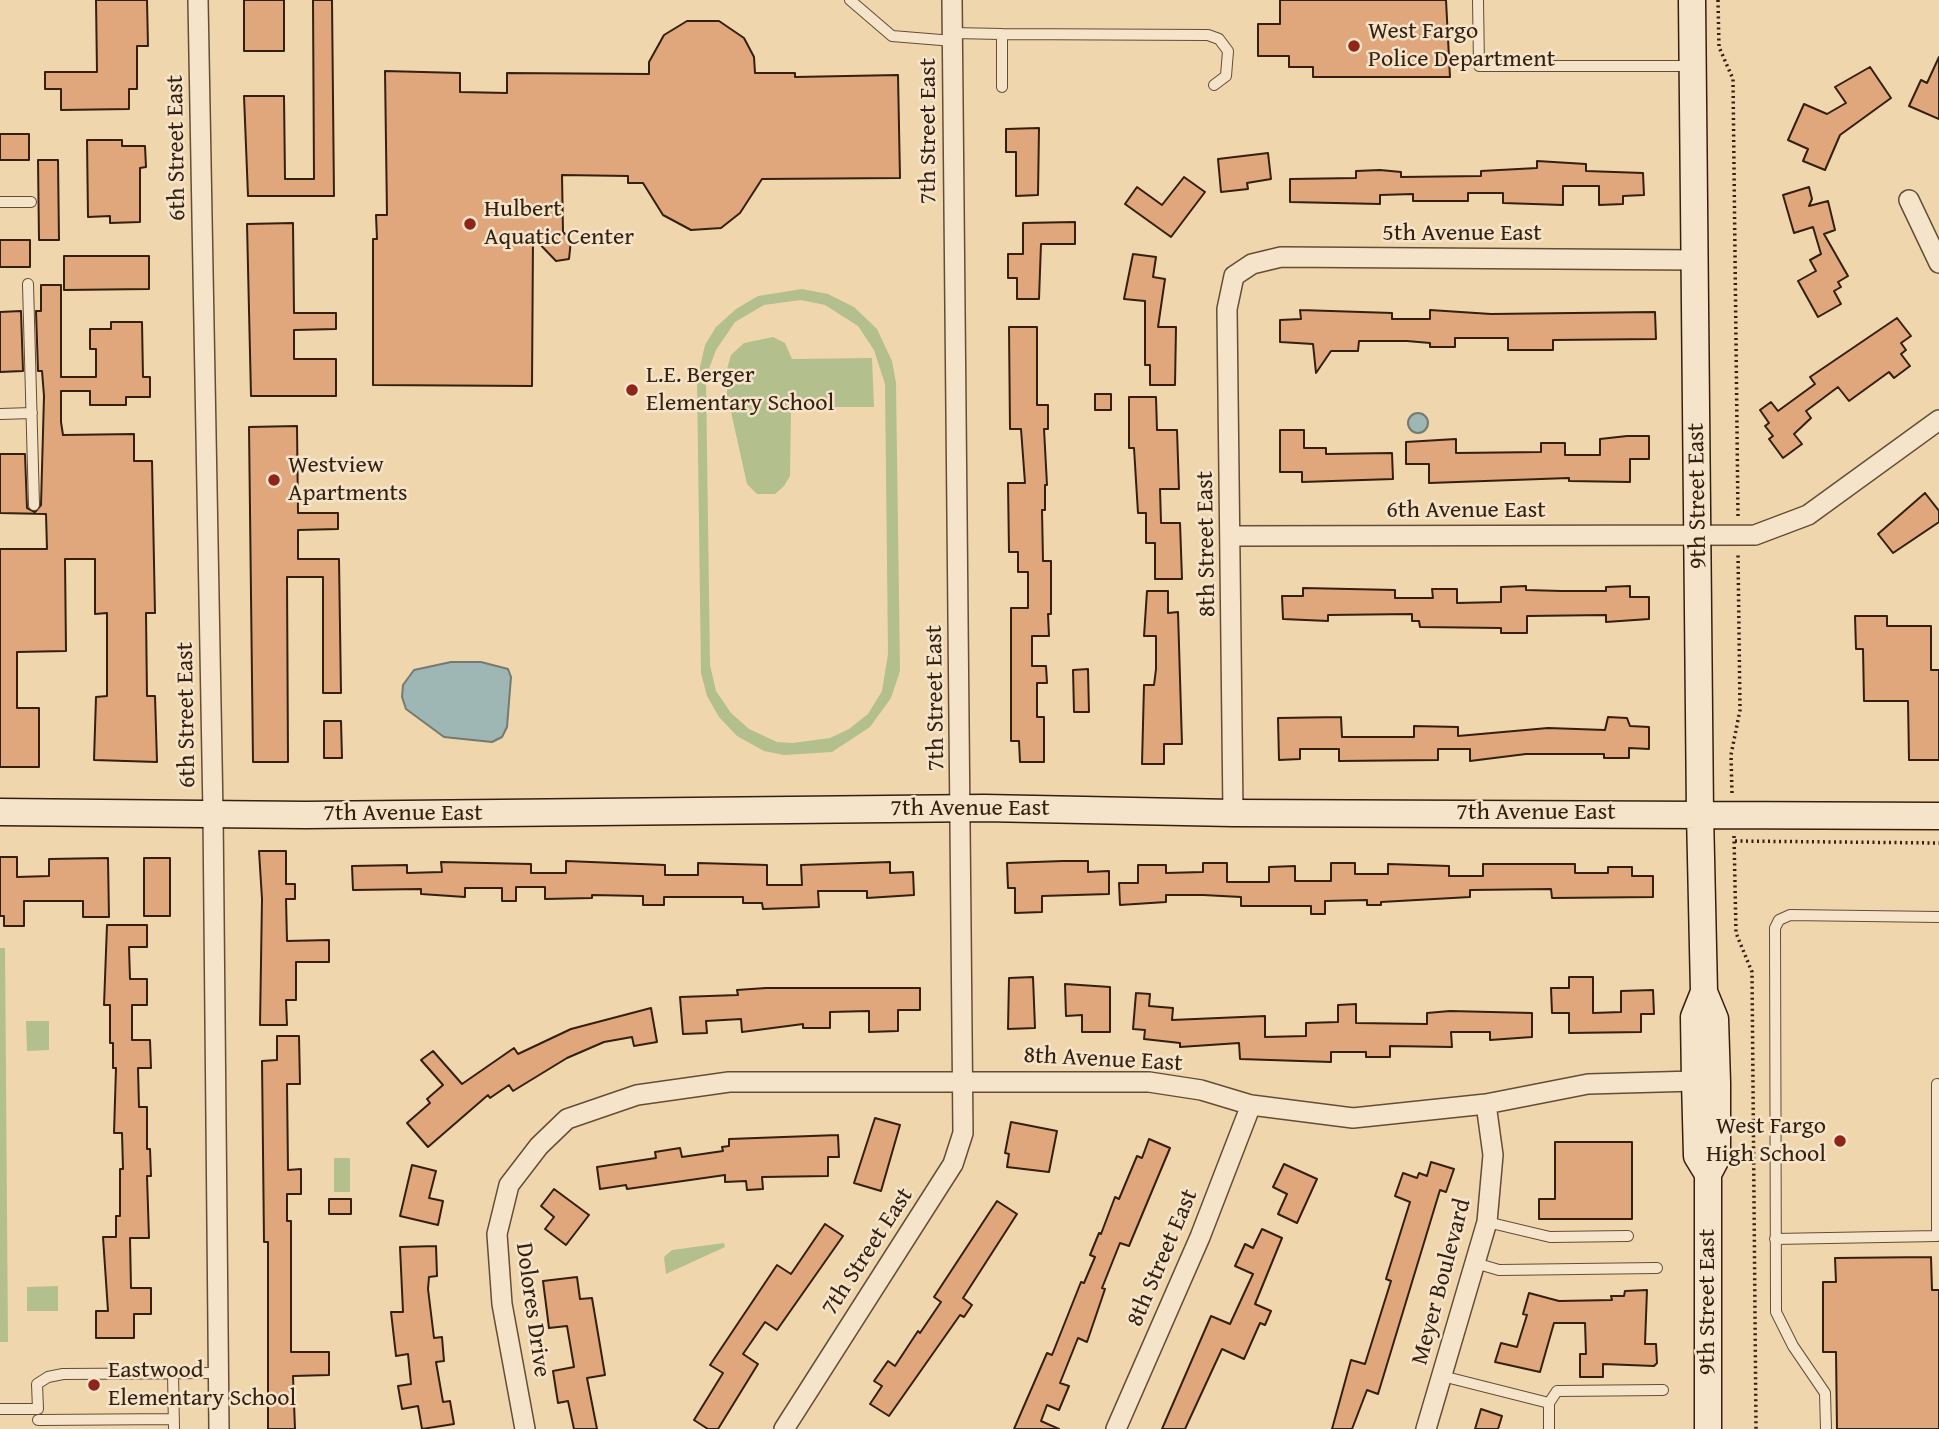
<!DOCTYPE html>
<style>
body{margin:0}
canvas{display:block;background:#f0d6ac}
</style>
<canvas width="1939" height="1429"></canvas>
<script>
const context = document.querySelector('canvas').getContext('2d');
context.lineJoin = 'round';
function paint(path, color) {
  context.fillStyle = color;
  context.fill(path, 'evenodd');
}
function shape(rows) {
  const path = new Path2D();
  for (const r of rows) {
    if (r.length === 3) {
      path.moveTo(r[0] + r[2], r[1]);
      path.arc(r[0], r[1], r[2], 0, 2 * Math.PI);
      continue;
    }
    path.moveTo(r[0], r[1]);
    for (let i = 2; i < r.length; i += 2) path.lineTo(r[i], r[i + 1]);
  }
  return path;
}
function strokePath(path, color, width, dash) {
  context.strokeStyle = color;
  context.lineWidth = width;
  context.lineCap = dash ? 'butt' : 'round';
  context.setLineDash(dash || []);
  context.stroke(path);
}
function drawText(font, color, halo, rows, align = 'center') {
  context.font = font + ' "Gentium Book Plus",serif';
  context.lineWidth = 5;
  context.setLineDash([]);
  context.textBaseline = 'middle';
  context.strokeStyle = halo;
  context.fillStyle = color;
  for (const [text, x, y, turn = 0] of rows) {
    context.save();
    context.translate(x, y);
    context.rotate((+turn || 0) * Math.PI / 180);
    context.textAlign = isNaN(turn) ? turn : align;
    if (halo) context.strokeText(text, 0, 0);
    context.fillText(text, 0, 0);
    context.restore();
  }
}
paint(shape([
 [802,289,828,294,854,307,877,329,892,361,896,383,900,671,891,698,870,727,832,752,784,755,764,751,737,736,719,717,707,696,701,673,697,380,705,345,716,327,736,309,758,296],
 [801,300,825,305,858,326,874,350,885,384,888,654,882,691,868,714,849,729,830,738,792,743,777,742,749,729,731,713,716,691,710,665,706,377,716,350,735,322,764,305],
 [773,337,785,343,792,359,872,358,874,407,791,407,790,476,784,486,775,494,757,494,747,484,727,394,727,369,731,355,744,343],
 [0,948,5,948,8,1342,0,1342],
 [26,1021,49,1021,49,1050,27,1051],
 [334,1158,350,1158,350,1192,334,1192],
 [724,1243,725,1247,666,1274,664,1257,672,1250],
 [58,1286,58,1311,27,1311,27,1287]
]), '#b4bf8e');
const water = shape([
 [1418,423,10],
 [451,662,481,662,508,669,511,677,507,727,502,737,492,742,444,737,406,709,402,697,403,685,414,670,451,662]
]);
paint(water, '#9eb6b4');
strokePath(water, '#747a72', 2);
const building = shape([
 [96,0,147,0,148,46,137,46,137,89,129,89,129,109,61,110,61,89,45,89,45,72,97,72,96,0],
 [244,0,284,0,284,51,244,51,244,0],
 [313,0,332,0,334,196,248,196,244,96,284,96,285,179,314,179,313,0],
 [1280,0,1446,0,1450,77,1313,77,1313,67,1289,67,1289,56,1258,56,1258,24,1280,24,1280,0],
 [687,21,719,21,744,38,754,57,755,73,795,73,795,77,898,75,900,178,762,179,740,213,721,228,691,230,663,215,643,183,628,183,628,176,562,175,563,232,571,240,569,259,556,261,533,237,532,386,373,385,373,239,377,239,376,215,387,215,385,71,460,73,460,92,507,93,507,73,649,74,649,62,664,35,687,21],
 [1939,57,1939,119,1909,106,1921,80,1927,83,1939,57],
 [1870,67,1891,98,1840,135,1825,170,1803,161,1808,149,1788,140,1804,104,1827,114,1846,103,1835,87,1870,67],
 [1039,128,1038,195,1016,196,1016,152,1006,152,1006,129,1039,128],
 [0,134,29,134,29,160,0,160,0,134],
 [87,140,122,140,122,146,145,146,146,167,140,168,140,222,110,223,110,216,88,217,87,140],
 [1268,153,1271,179,1247,183,1248,189,1221,192,1218,159,1268,153],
 [38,160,58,160,59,240,39,240,38,160],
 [1537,161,1586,164,1586,171,1643,173,1644,195,1623,196,1623,204,1599,205,1599,186,1563,186,1563,205,1503,203,1503,193,1468,193,1468,201,1413,201,1413,194,1380,195,1380,204,1290,202,1290,179,1356,178,1356,171,1380,170,1401,172,1401,177,1481,176,1481,171,1537,168,1537,161],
 [1184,177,1205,192,1171,237,1125,204,1137,187,1162,205,1184,177],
 [1809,187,1812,199,1809,206,1828,201,1835,230,1824,234,1848,276,1838,282,1841,287,1834,291,1841,304,1818,317,1798,281,1816,271,1810,260,1821,254,1813,227,1794,233,1783,195,1809,187],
 [1075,222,1075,244,1041,244,1039,299,1017,299,1017,278,1008,278,1008,254,1023,254,1023,223,1075,222],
 [293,223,294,313,336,313,336,329,294,330,294,359,336,359,336,396,251,396,247,224,293,223],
 [0,240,30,240,30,267,0,267,0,240],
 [1133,254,1156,257,1153,277,1165,279,1158,327,1176,327,1175,385,1150,385,1150,365,1145,365,1145,301,1124,299,1133,254],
 [64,256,149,256,149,289,64,290,64,256],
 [41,285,61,285,61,377,96,377,96,349,90,349,90,329,111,329,111,322,142,322,143,377,150,377,150,397,126,397,126,405,90,405,90,391,61,391,61,422,63,435,134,434,134,461,152,461,155,613,146,613,147,696,155,696,157,762,94,760,96,697,107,696,107,613,95,614,95,559,65,559,66,651,17,652,17,708,39,708,39,767,0,767,0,549,47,549,46,514,0,513,0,454,25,454,27,508,35,512,41,505,44,396,42,371,38,371,36,311,41,311,41,285],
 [1300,310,1392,313,1392,319,1430,319,1430,310,1491,314,1655,312,1656,339,1553,340,1553,350,1508,350,1508,338,1455,338,1455,347,1430,347,1430,343,1407,341,1359,341,1358,351,1331,351,1316,373,1313,344,1280,342,1280,320,1301,319,1300,310],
 [21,311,23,371,0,372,0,312,21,311],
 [1897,318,1911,336,1901,343,1906,350,1901,354,1910,366,1894,378,1889,372,1849,401,1838,387,1806,411,1811,418,1794,434,1802,444,1783,458,1769,439,1773,436,1765,426,1769,423,1760,410,1771,402,1778,411,1815,384,1810,377,1897,318],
 [1009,327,1037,327,1037,405,1048,405,1048,429,1044,429,1047,485,1045,485,1045,510,1042,510,1043,561,1051,561,1051,614,1048,614,1049,636,1032,636,1032,666,1046,666,1047,683,1037,683,1037,717,1044,717,1044,762,1020,762,1019,741,1011,741,1011,608,1028,608,1028,572,1018,572,1018,552,1009,552,1008,483,1025,483,1021,429,1010,429,1009,327],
 [1095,394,1111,394,1111,410,1095,410,1095,394],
 [1129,397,1156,397,1157,430,1177,430,1179,489,1160,489,1161,523,1180,523,1182,579,1155,579,1155,543,1146,543,1146,513,1138,513,1134,448,1129,448,1129,397],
 [297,426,298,513,338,513,338,529,298,530,298,559,339,559,341,693,323,693,323,577,287,577,288,762,253,762,249,427,297,426],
 [1280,430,1304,430,1304,448,1326,448,1326,454,1392,453,1393,479,1302,482,1302,472,1280,472,1280,430],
 [1627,436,1649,436,1649,459,1630,459,1630,482,1569,481,1569,478,1429,483,1429,464,1406,464,1406,442,1456,439,1456,453,1541,452,1541,443,1565,443,1565,455,1600,455,1600,439,1627,436],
 [1925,493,1939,511,1939,522,1893,553,1878,534,1925,493],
 [1526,586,1526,590,1561,591,1606,591,1606,587,1630,586,1630,597,1649,597,1649,619,1606,622,1606,615,1527,616,1527,633,1501,633,1501,628,1420,627,1419,621,1412,621,1412,614,1328,615,1328,621,1283,619,1282,596,1303,596,1303,588,1395,590,1395,598,1433,598,1432,589,1457,589,1457,603,1501,602,1501,587,1526,586],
 [1147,591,1168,591,1168,613,1178,612,1182,744,1164,744,1164,764,1142,764,1144,685,1154,685,1156,669,1156,636,1144,636,1147,591],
 [1855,616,1887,616,1887,626,1931,626,1931,670,1939,670,1939,760,1909,760,1908,701,1864,701,1863,649,1856,649,1855,616],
 [1088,669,1089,712,1074,712,1073,670,1088,669],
 [1341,717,1342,737,1414,737,1414,726,1458,727,1458,736,1548,728,1605,730,1608,717,1627,718,1630,726,1649,727,1649,749,1629,748,1629,758,1604,758,1604,754,1526,754,1470,761,1470,749,1438,749,1438,760,1339,761,1339,749,1300,749,1300,759,1279,760,1278,718,1341,717],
 [324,721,341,721,342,758,324,758,324,721],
 [259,851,286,851,286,884,295,884,295,899,286,899,287,941,329,940,329,962,296,962,296,1000,286,1000,287,1025,260,1025,262,899,259,851],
 [0,857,17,857,17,877,49,876,49,859,108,858,109,917,83,917,83,901,24,901,24,926,4,926,4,916,0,916,0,857],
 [144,858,170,858,170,916,144,916,144,858],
 [566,861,665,865,665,875,698,875,698,863,767,865,767,885,802,885,801,865,890,862,890,873,913,872,914,895,867,898,867,891,818,891,819,907,763,909,762,903,743,903,743,897,664,897,664,905,643,905,643,896,592,895,592,898,545,899,545,887,516,887,516,901,502,901,502,888,465,888,465,897,421,894,421,889,353,890,352,866,407,865,407,873,442,872,441,862,531,864,531,873,566,873,566,861],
 [1063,861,1088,861,1088,872,1109,871,1109,894,1042,896,1042,912,1015,913,1015,888,1008,888,1007,863,1063,861],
 [1203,863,1227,863,1227,882,1269,882,1269,867,1295,866,1295,881,1331,881,1331,863,1355,863,1355,874,1388,874,1388,864,1449,866,1449,876,1483,876,1483,864,1575,864,1575,873,1608,873,1608,867,1632,867,1632,876,1653,876,1653,897,1552,898,1551,889,1470,890,1470,897,1381,902,1381,905,1367,905,1367,900,1325,901,1325,914,1311,914,1311,906,1241,906,1241,897,1203,895,1166,895,1166,902,1120,905,1119,883,1138,883,1138,865,1166,865,1166,873,1203,872,1203,863],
 [107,925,147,925,147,947,129,947,130,979,147,979,147,1005,132,1005,132,1040,150,1040,151,1068,138,1068,139,1107,147,1107,147,1149,150,1149,151,1176,147,1176,149,1238,130,1238,131,1288,151,1288,151,1314,134,1314,134,1338,96,1338,96,1311,108,1311,103,1237,116,1237,116,1216,120,1216,120,1169,123,1169,122,1133,114,1133,116,1068,113,1068,113,1043,110,1043,110,1005,104,1005,107,925],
 [1033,977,1035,1028,1008,1029,1009,978,1033,977],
 [1569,977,1593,977,1593,1013,1621,1012,1621,991,1653,990,1654,1014,1641,1014,1641,1032,1569,1033,1569,1013,1552,1013,1551,988,1569,988,1569,977],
 [1065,984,1110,987,1110,1032,1082,1032,1082,1015,1066,1016,1065,984],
 [766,988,920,988,920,1010,898,1010,898,1031,869,1032,869,1011,830,1012,830,1028,803,1028,803,1024,742,1032,741,1019,706,1021,707,1033,683,1034,680,997,738,995,737,990,766,988],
 [1136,993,1150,994,1149,1006,1173,1008,1172,1020,1265,1016,1265,1037,1306,1036,1306,1023,1338,1022,1338,1005,1356,1004,1356,1023,1427,1024,1427,1013,1450,1011,1532,1013,1532,1037,1490,1040,1490,1032,1451,1032,1452,1047,1390,1046,1390,1057,1366,1057,1366,1052,1331,1052,1331,1062,1240,1059,1239,1043,1180,1047,1180,1043,1144,1039,1145,1030,1133,1029,1136,993],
 [651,1008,657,1042,634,1046,632,1037,604,1042,567,1058,513,1091,509,1085,490,1098,488,1095,428,1147,407,1123,430,1103,427,1099,443,1085,421,1060,433,1051,462,1084,514,1048,518,1054,571,1029,651,1008],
 [277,1036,299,1036,300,1084,287,1084,288,1170,301,1169,301,1194,287,1194,287,1221,291,1221,291,1352,329,1352,329,1375,293,1376,295,1429,268,1429,268,1242,264,1242,262,1061,277,1060,277,1036],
 [875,1118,900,1125,881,1191,854,1183,875,1118],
 [1011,1122,1057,1131,1049,1172,1007,1167,1009,1154,1005,1153,1011,1122],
 [838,1135,839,1157,828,1157,828,1176,762,1177,763,1189,747,1190,746,1181,725,1182,725,1175,627,1189,626,1185,600,1189,597,1167,656,1158,655,1152,680,1148,682,1157,723,1151,722,1147,729,1146,729,1139,838,1135],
 [1149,1139,1170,1148,1129,1246,1120,1243,1102,1288,1105,1289,1087,1342,1078,1338,1060,1383,1069,1386,1059,1410,1047,1405,1041,1421,1059,1429,1014,1429,1047,1353,1052,1355,1081,1282,1084,1283,1095,1257,1090,1255,1099,1233,1101,1234,1115,1197,1119,1199,1137,1156,1142,1158,1149,1139],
 [1555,1142,1632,1142,1632,1219,1539,1219,1539,1199,1555,1199,1555,1142],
 [1431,1162,1454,1169,1446,1192,1440,1190,1378,1394,1367,1390,1352,1429,1332,1429,1351,1360,1365,1364,1391,1281,1386,1279,1410,1202,1395,1196,1403,1173,1417,1178,1419,1173,1427,1176,1431,1162],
 [1284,1164,1317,1179,1297,1223,1278,1214,1287,1194,1273,1187,1284,1164],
 [412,1165,436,1171,429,1198,443,1201,438,1225,400,1216,412,1165],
 [554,1189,589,1215,566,1245,545,1229,554,1217,541,1206,554,1189],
 [329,1199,351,1199,351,1214,329,1214,329,1199],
 [997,1201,1017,1214,963,1298,972,1305,964,1317,960,1315,889,1416,870,1404,882,1386,874,1381,888,1361,895,1366,918,1331,920,1333,941,1302,934,1297,997,1201],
 [825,1224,843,1236,777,1330,765,1322,743,1354,758,1364,718,1429,708,1429,694,1420,723,1373,710,1365,777,1265,791,1274,825,1224],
 [1262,1229,1282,1238,1255,1304,1271,1311,1265,1325,1260,1323,1244,1359,1222,1349,1185,1429,1162,1429,1211,1316,1230,1324,1253,1274,1235,1266,1245,1244,1253,1248,1262,1229],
 [436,1246,437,1276,429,1277,428,1289,434,1338,442,1337,444,1361,436,1362,443,1402,450,1401,454,1424,422,1429,418,1406,402,1409,398,1386,411,1384,408,1354,396,1356,391,1312,403,1312,400,1247,436,1246],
 [1931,1257,1932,1290,1939,1290,1939,1429,1837,1429,1836,1352,1823,1352,1823,1282,1836,1282,1835,1258,1931,1257],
 [577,1277,580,1299,592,1298,605,1375,587,1378,597,1429,574,1429,568,1401,558,1403,553,1371,574,1367,567,1326,549,1328,543,1281,577,1277],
 [1647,1290,1645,1344,1656,1344,1657,1363,1654,1366,1603,1364,1603,1377,1580,1377,1580,1354,1586,1354,1585,1323,1554,1323,1540,1372,1495,1362,1501,1343,1517,1347,1527,1315,1523,1314,1529,1293,1559,1301,1612,1300,1611,1296,1624,1296,1625,1291,1647,1290],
 [1481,1409,1502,1416,1498,1429,1475,1429,1481,1409]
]);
paint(building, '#e0a77c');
strokePath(building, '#341f10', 2);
const lane = shape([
 [850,0,892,36,953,41],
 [1478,0,1479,66,1692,66],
 [953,33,1002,34,1002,87],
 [1002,34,1208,35,1219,39,1228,51,1226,76,1214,85],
 [0,202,31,202],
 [28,284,34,505],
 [0,414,32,413],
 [1487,1222,1550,1237,1628,1236],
 [1775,1239,1937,1236,1937,1084],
 [1475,1263,1499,1270,1657,1268],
 [173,1373,174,1429],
 [1442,1376,1549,1403,1549,1429],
 [1549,1403,1557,1391,1663,1390],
 [0,1409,38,1409,37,1384,48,1377,63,1374,217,1373],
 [38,1420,174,1419],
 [1826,1429,1825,1393,1793,1346,1776,1312,1775,928,1779,920,1790,915,1939,917]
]);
const street = shape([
 [198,0,213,813,219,1429],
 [1909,200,1939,263],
 [1232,536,1755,535,1808,515,1939,420],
 [1233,813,1227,309,1234,276,1252,264,1281,257,1695,260],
 [525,1429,502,1304,497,1234,509,1185,539,1146,567,1119,637,1095,729,1082,1149,1082,1201,1090,1251,1105,1353,1118,1486,1104,1588,1084,1695,1081],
 [784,1429,953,1164,963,1133,952,0],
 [1116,1429,1200,1237,1251,1105],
 [1426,1429,1487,1222,1493,1155,1486,1104]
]);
const secondary = shape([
 [1692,0,1700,813,1704,992,1715,1019,1717,1083,1717,1157,1708,1174,1708,1429],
 [0,812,306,815,984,808,1233,813,1939,816],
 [1704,992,1694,1017,1695,1081,1697,1156,1708,1174]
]);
strokePath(lane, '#634d37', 12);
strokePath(street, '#634d37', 22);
strokePath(secondary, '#341f10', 29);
strokePath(shape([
 [1718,0,1719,47,1733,79,1738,517],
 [1732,793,1731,755,1740,710,1738,553],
 [1734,836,1736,933,1752,972,1756,1429],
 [1735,841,1939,843]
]), '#341f10', 3.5, [2, 3.5]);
strokePath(lane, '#f5e4c9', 10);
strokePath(street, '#f5e4c9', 19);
strokePath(secondary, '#f5e4c9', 26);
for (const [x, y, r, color] of [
 [1354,46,7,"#8f2418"],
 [470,224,7,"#8f2418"],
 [632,390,7,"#8f2418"],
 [274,480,7,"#8f2418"],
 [1840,1141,7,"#8f2418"],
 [94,1385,7,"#8f2418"]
]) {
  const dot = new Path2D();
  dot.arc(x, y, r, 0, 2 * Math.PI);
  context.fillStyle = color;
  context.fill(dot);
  strokePath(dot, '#f5e4c9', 2.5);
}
drawText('24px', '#341f10', '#f5e4c9', [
 ["West Fargo",1368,32],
 ["Police Department",1368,60],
 ["Hulbert",484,210],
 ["Aquatic Center",484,238],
 ["L.E. Berger",646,376],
 ["Elementary School",646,404],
 ["Westview",288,466],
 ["Apartments",288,494],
 ["West Fargo",1826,1127,"right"],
 ["High School",1826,1155,"right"],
 ["Eastwood",108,1371],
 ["Elementary School",108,1399]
], 'left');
drawText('24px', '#341f10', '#f5e4c9', [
 ["7th Street East",929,131,-90],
 ["6th Street East",177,148,-91],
 ["5th Avenue East",1462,234],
 ["9th Street East",1698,496,-91],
 ["6th Avenue East",1466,511],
 ["8th Street East",1207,544,-91],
 ["7th Street East",936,698,-91],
 ["6th Street East",187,715,-91],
 ["7th Avenue East",970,809],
 ["7th Avenue East",1536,813],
 ["7th Avenue East",403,814],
 ["8th Avenue East",1103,1060,3],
 ["7th Street East",868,1252,-57],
 ["8th Street East",1163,1258,-67],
 ["Meyer Boulevard",1442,1282,-75],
 ["9th Street East",1708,1302,-90],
 ["Dolores Drive",532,1310,82]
]);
</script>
